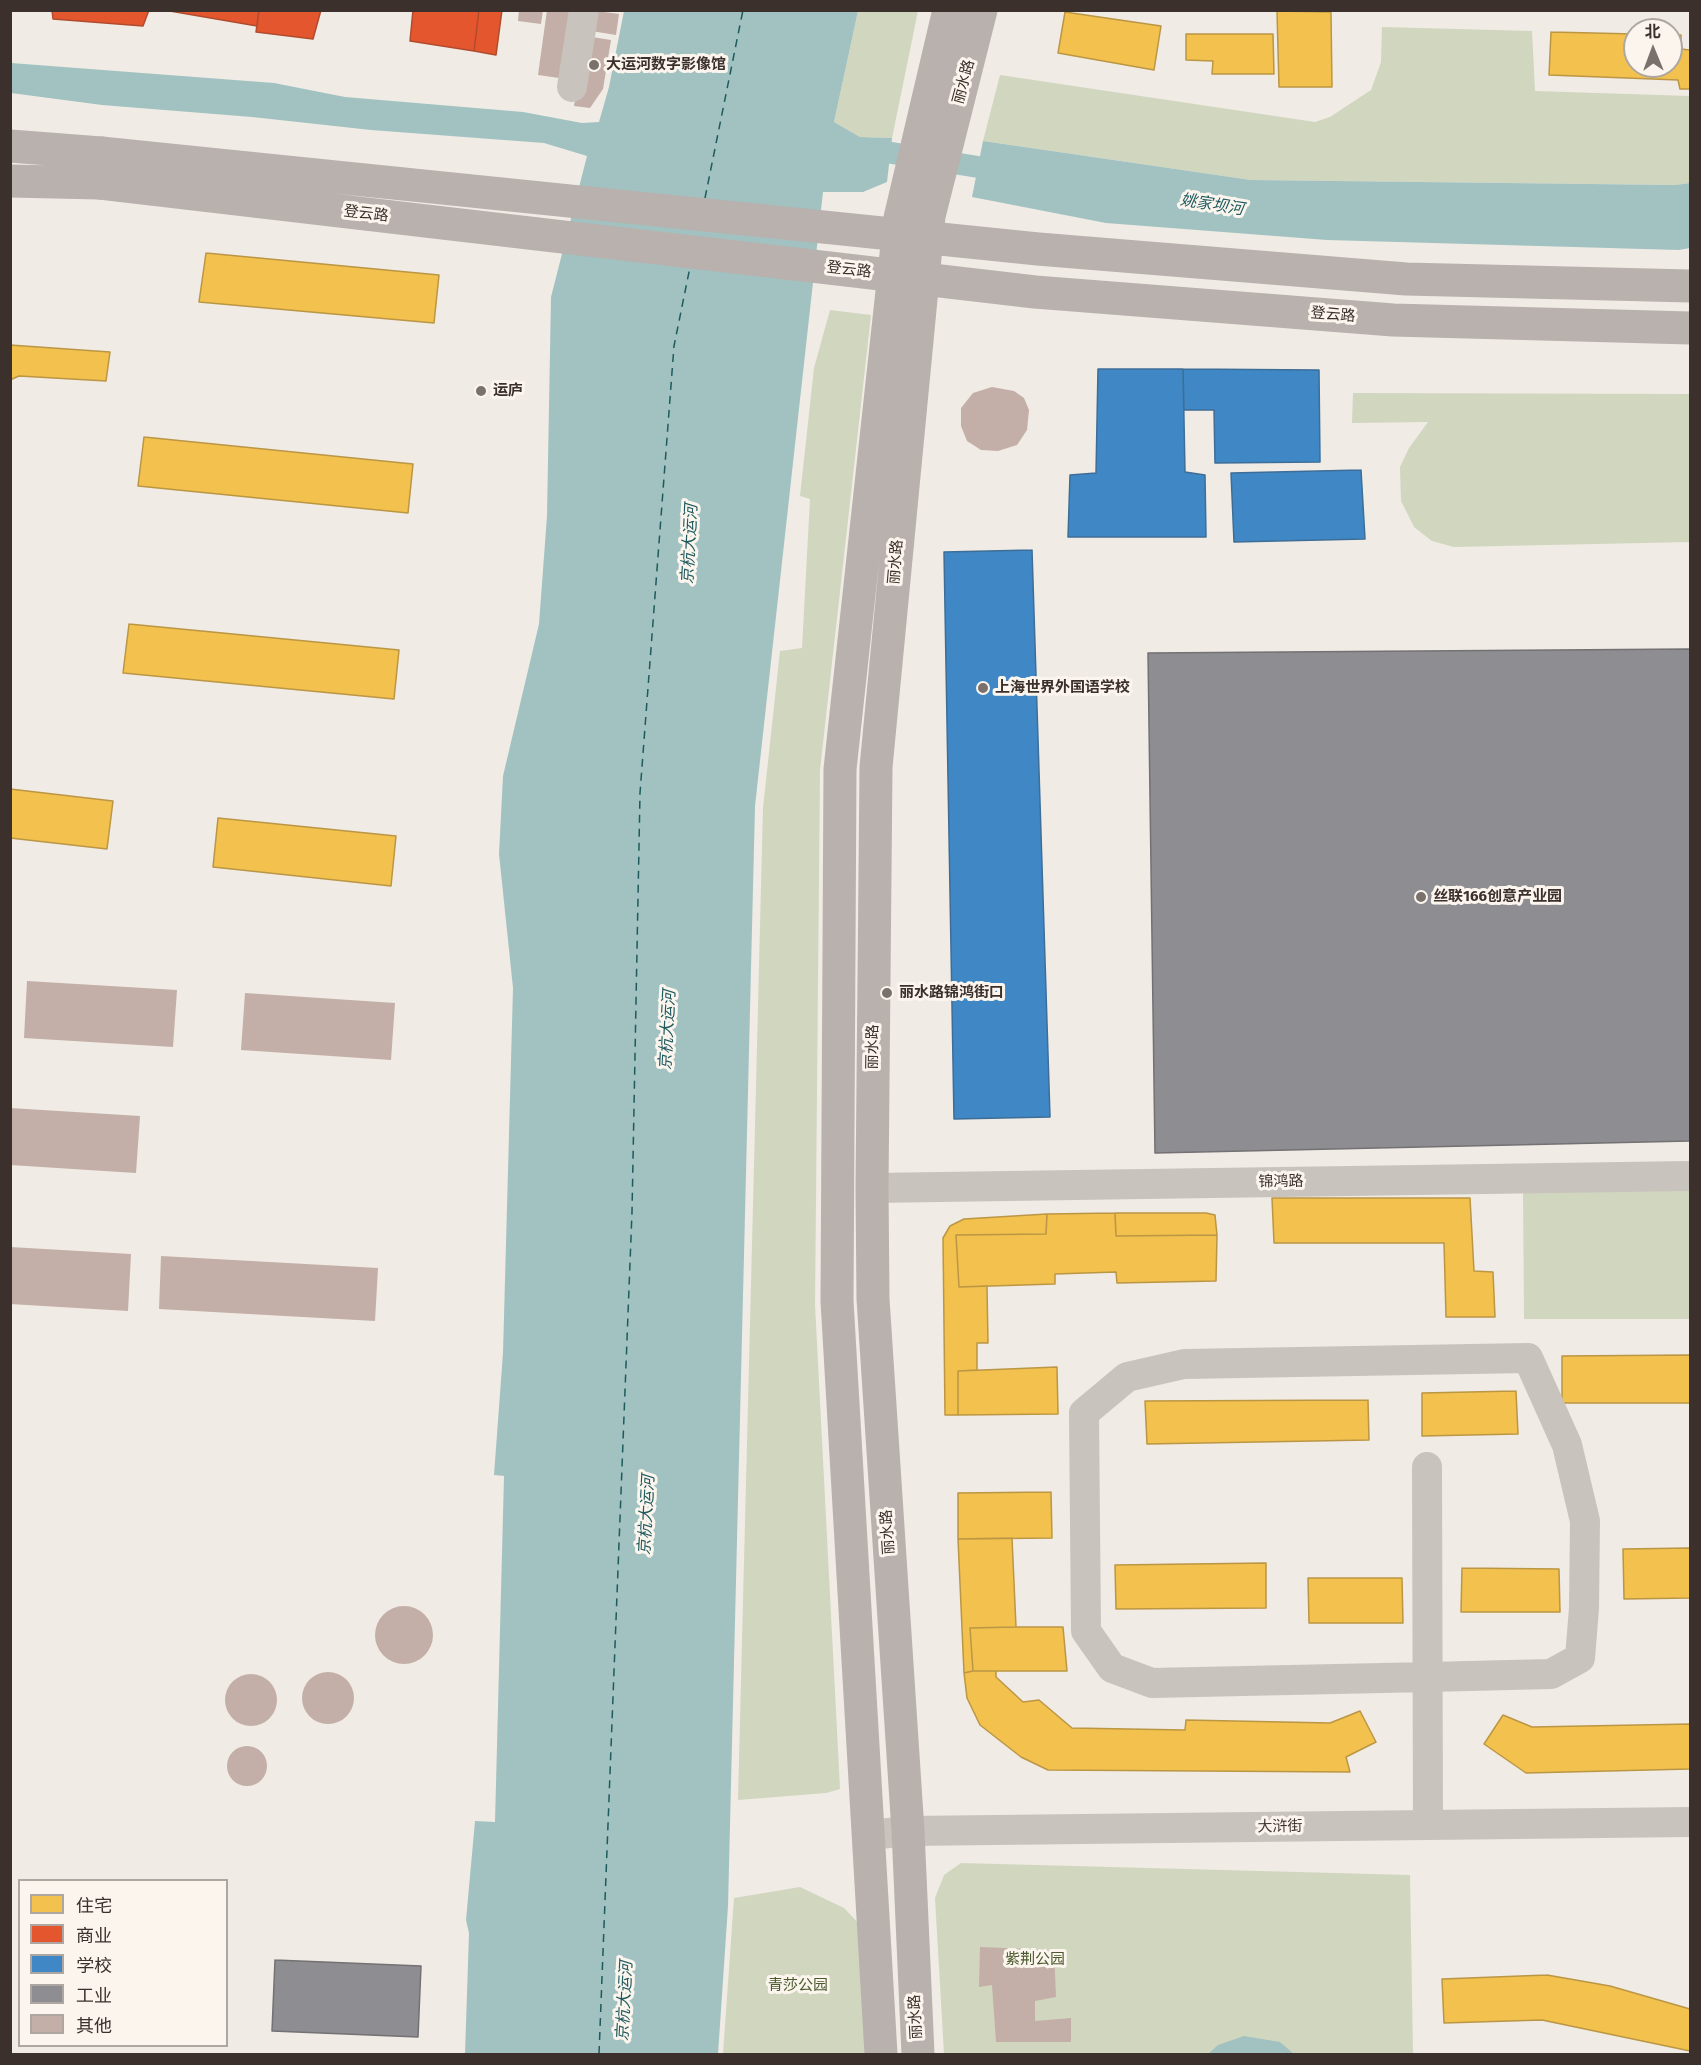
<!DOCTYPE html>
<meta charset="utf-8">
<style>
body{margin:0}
#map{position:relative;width:1701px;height:2065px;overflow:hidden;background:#f0ebe5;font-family:"Fira Sans","Noto Sans SC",sans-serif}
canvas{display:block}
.frame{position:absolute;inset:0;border:12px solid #3b302b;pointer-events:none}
.legend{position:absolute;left:18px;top:1879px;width:210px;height:168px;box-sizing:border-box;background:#fbf5ee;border:2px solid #aea6a0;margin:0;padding:8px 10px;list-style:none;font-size:18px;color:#3b302b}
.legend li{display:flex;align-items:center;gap:12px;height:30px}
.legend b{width:30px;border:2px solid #aea6a0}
.north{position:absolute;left:1623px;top:18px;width:60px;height:60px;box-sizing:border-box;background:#fbf5ee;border:2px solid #aea6a0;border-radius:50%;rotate:359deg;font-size:16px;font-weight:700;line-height:24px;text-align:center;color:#3b302b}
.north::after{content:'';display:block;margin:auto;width:21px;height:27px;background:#7a716c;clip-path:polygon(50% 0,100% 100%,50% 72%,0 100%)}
</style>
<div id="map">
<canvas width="1701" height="2065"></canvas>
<div class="frame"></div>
<ul class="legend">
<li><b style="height:16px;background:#f2c14e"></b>住宅</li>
<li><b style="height:16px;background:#e4572e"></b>商业</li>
<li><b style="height:16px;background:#3f88c5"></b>学校</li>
<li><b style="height:16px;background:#8d8d92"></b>工业</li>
<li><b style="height:16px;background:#c3afa7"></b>其他</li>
</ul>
<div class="north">北</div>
</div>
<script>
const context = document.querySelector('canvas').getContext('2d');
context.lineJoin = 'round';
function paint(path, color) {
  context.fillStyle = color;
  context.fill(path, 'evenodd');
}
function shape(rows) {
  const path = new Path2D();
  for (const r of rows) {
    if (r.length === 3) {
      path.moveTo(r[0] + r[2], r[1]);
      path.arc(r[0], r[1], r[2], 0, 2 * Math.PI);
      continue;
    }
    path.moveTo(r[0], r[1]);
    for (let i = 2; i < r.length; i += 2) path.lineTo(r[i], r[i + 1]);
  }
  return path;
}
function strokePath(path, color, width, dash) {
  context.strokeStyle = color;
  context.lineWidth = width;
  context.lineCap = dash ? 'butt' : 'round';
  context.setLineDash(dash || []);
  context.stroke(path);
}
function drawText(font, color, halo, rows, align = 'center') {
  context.font = font + ' "Fira Sans","Noto Sans SC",sans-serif';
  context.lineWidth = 6;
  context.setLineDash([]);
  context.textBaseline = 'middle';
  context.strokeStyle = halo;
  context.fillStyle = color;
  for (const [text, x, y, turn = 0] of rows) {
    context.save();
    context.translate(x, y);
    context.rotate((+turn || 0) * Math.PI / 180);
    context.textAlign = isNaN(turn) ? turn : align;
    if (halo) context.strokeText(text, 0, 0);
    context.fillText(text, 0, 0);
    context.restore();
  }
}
paint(shape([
 [858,11,918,11,892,138,860,137,834,122],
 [1382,27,1532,31,1535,91,1690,96,1690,183,1675,185,1251,180,983,141,1000,75,1315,122,1330,117,1371,90,1381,62],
 [830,310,871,315,820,770,815,1305,840,1789,826,1793,738,1800,763,808,780,651,802,648,810,499,800,496,814,368],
 [1353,393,1690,394,1690,542,1454,547,1432,541,1414,527,1401,501,1400,467,1409,448,1428,422,1352,423],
 [1690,1190,1690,1319,1524,1319,1523,1192],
 [961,1863,1410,1875,1413,2054,944,2054,935,1898,944,1875],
 [800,1887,844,1908,863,1928,870,2054,723,2054,734,1898]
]), '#d1d6bf');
paint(shape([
 [624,11,858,11,834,122,860,137,892,138,887,182,863,192,823,192,755,806,728,1906,718,2054,465,2054,469,1933,466,1920,475,1821,495,1822,504,1476,494,1475,503,1353,513,988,499,854,503,776,539,624,547,516,551,297,587,156,544,143,371,130,252,117,102,105,11,93,11,63,274,83,345,97,523,112,582,123,599,122,609,87],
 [983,141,1251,180,1675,185,1690,183,1690,248,1679,250,1327,240,1106,223,972,197],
 [1244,2036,1280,2042,1294,2054,1208,2054,1218,2045]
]), '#a1c2c1');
const homes = shape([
 [1277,11,1331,12,1332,87,1279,87,1277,11],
 [1065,12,1161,26,1154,70,1058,53,1065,12],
 [1551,32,1635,34,1635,66,1671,66,1671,35,1681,35,1681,49,1690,50,1690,89,1680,89,1678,80,1549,75,1551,32],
 [1186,34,1273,34,1274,74,1212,74,1213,61,1186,60,1186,34],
 [206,253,439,275,434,323,199,302,206,253],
 [10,345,110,352,106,381,19,376,10,380,10,345],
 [144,437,413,464,408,513,138,486,144,437],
 [129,624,399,650,394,699,123,673,129,624],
 [10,789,113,801,107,849,10,838,10,789],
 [218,818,396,836,391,886,213,867,218,818],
 [1272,1198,1470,1198,1474,1271,1493,1272,1495,1317,1446,1317,1444,1243,1274,1243,1272,1198],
 [1115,1213,1116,1236,1217,1235,1216,1281,1117,1283,1116,1272,1055,1274,1055,1284,959,1287,956,1235,1046,1234,1047,1214,1115,1213],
 [1115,1213,1206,1213,1215,1215,1217,1235,1116,1236,1115,1213],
 [1047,1214,1046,1234,956,1235,959,1287,987,1286,988,1343,977,1343,977,1370,958,1371,958,1415,945,1415,943,1238,950,1226,964,1219,1047,1214],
 [1690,1355,1690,1403,1562,1403,1562,1356,1690,1355],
 [1057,1367,1058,1414,958,1415,958,1371,1057,1367],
 [1516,1391,1518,1434,1422,1436,1422,1393,1516,1391],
 [1368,1400,1369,1440,1147,1444,1145,1401,1368,1400],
 [1051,1492,1052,1538,958,1539,958,1493,1051,1492],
 [1012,1538,1016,1627,970,1628,973,1671,964,1673,958,1539,1012,1538],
 [1690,1548,1690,1598,1624,1599,1623,1549,1690,1548],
 [1266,1563,1266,1608,1116,1609,1115,1565,1266,1563],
 [1462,1568,1559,1569,1560,1612,1461,1612,1462,1568],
 [1308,1578,1402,1578,1403,1623,1309,1623,1308,1578],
 [1016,1627,1063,1627,1067,1671,973,1671,970,1628,1016,1627],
 [973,1671,996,1671,996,1677,1023,1702,1039,1700,1072,1728,1185,1730,1186,1720,1330,1723,1360,1711,1376,1742,1346,1757,1350,1772,1048,1770,1021,1757,980,1725,967,1698,964,1673,973,1671],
 [1503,1715,1532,1727,1690,1724,1690,1769,1526,1773,1484,1744,1503,1715],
 [1547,1975,1610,1986,1690,2009,1690,2051,1542,2020,1444,2023,1442,1979,1547,1975]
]);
paint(homes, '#f2c14e');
strokePath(homes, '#bb9644', 1.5);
const shops = shape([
 [52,10,149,10,143,26,53,19,52,10],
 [164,10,259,10,257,26,164,10],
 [259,10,321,10,313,39,256,32,259,10],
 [413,10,479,10,474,51,410,41,413,10],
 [479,10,502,10,496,55,474,51,479,10]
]);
paint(shops, '#e4572e');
strokePath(shops, '#b14b2d', 1.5);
const schools = shape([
 [1098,369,1183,369,1185,472,1205,475,1206,537,1068,537,1070,475,1096,473,1098,369],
 [1183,369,1319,370,1320,462,1215,463,1214,410,1184,410,1183,369],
 [1361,470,1365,539,1234,542,1231,473,1361,470],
 [1032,550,1050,1117,954,1119,944,552,1032,550]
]);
paint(schools, '#3f88c5');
strokePath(schools, '#3e6e97', 1.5);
const industry = shape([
 [1690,649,1690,1141,1155,1153,1148,653,1690,649],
 [275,1960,421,1966,418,2037,272,2031,275,1960]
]);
paint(industry, '#8d8d92');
strokePath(industry, '#747173', 1.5);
strokePath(shape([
 [861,148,1009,172]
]), '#a1c2c1', 22);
strokePath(shape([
 [705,198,743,10],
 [599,2054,632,1212,640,793,674,346,690,267]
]), '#1f5a5e', 1.5, [8, 6]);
paint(shape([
 [519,10,543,10,541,24,518,21],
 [547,10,577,10,566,79,538,75],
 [589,10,619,14,616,35,585,30],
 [586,36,611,40,603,89,590,108,574,106],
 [992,387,1014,391,1024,398,1029,410,1027,430,1017,445,998,451,981,450,967,441,961,426,961,408,973,393],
 [27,981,177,990,173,1047,24,1038],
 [245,993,395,1003,391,1060,241,1050],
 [10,1108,140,1116,136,1173,10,1165],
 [10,1247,131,1254,128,1311,10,1304],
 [161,1256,378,1268,375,1321,159,1309],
 [404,1635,29],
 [328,1698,26],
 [251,1700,26],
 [247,1766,20],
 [980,1947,1054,1950,1056,1997,1035,2001,1035,2021,1071,2018,1071,2042,996,2042,992,1985,979,1987]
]), '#c3afa7');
strokePath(shape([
 [572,87,584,10],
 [872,1188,1690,1176],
 [1528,1358,1567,1445,1585,1521,1584,1608,1580,1658,1551,1674,1428,1677,1152,1683,1112,1668,1086,1631,1084,1413,1127,1377,1184,1364,1528,1358],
 [1427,1467,1428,1825],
 [870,1835,908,1831,1690,1822]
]), '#c9c3be', 30);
strokePath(shape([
 [10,146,101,153],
 [10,181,100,183],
 [881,2054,837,1301,840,769,900,218,949,10],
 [918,2054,908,1831,873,1299,872,1188,876,767,929,216,981,10]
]), '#b8b1ad', 33);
strokePath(shape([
 [101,153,1038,249,1406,279,1690,286],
 [100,183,1035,292,1393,320,1690,328]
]), '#b8b1ad', 33);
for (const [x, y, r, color] of [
 [594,65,6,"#7a716c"],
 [481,391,6,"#7a716c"],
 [983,688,6,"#7a716c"],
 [1421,897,6,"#7a716c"],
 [887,993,6,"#7a716c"]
]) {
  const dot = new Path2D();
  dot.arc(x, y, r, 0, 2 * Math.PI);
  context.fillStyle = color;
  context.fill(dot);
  strokePath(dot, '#fbf5ee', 2);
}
drawText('bold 15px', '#3b302b', '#fbf5ee', [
 ["大运河数字影像馆",606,65],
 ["运庐",493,391],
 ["上海世界外国语学校",995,688],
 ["丝联166创意产业园",1433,897],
 ["丽水路锦鸿街口",899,993]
], 'left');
drawText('15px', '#3b302b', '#fbf5ee', [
 ["丽水路",964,82,-75],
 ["登云路",366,214,7],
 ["登云路",849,270,7],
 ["登云路",1333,315,5],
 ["丽水路",896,562,-85],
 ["丽水路",873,1047,-89],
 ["锦鸿路",1281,1182,-1],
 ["丽水路",888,1532,-94],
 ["大浒街",1280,1827,-1],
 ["丽水路",916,2017,-93]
]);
drawText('15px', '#4a5a2e', '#fbf5ee', [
 ["紫荆公园",1035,1960],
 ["青莎公园",798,1986]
]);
drawText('italic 16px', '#1f5a5e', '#fbf5ee', [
 ["姚家坝河",1212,205,9],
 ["京杭大运河",690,544,-87],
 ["京杭大运河",668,1030,-87],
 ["京杭大运河",647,1515,-87],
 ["京杭大运河",625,2001,-87]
]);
</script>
